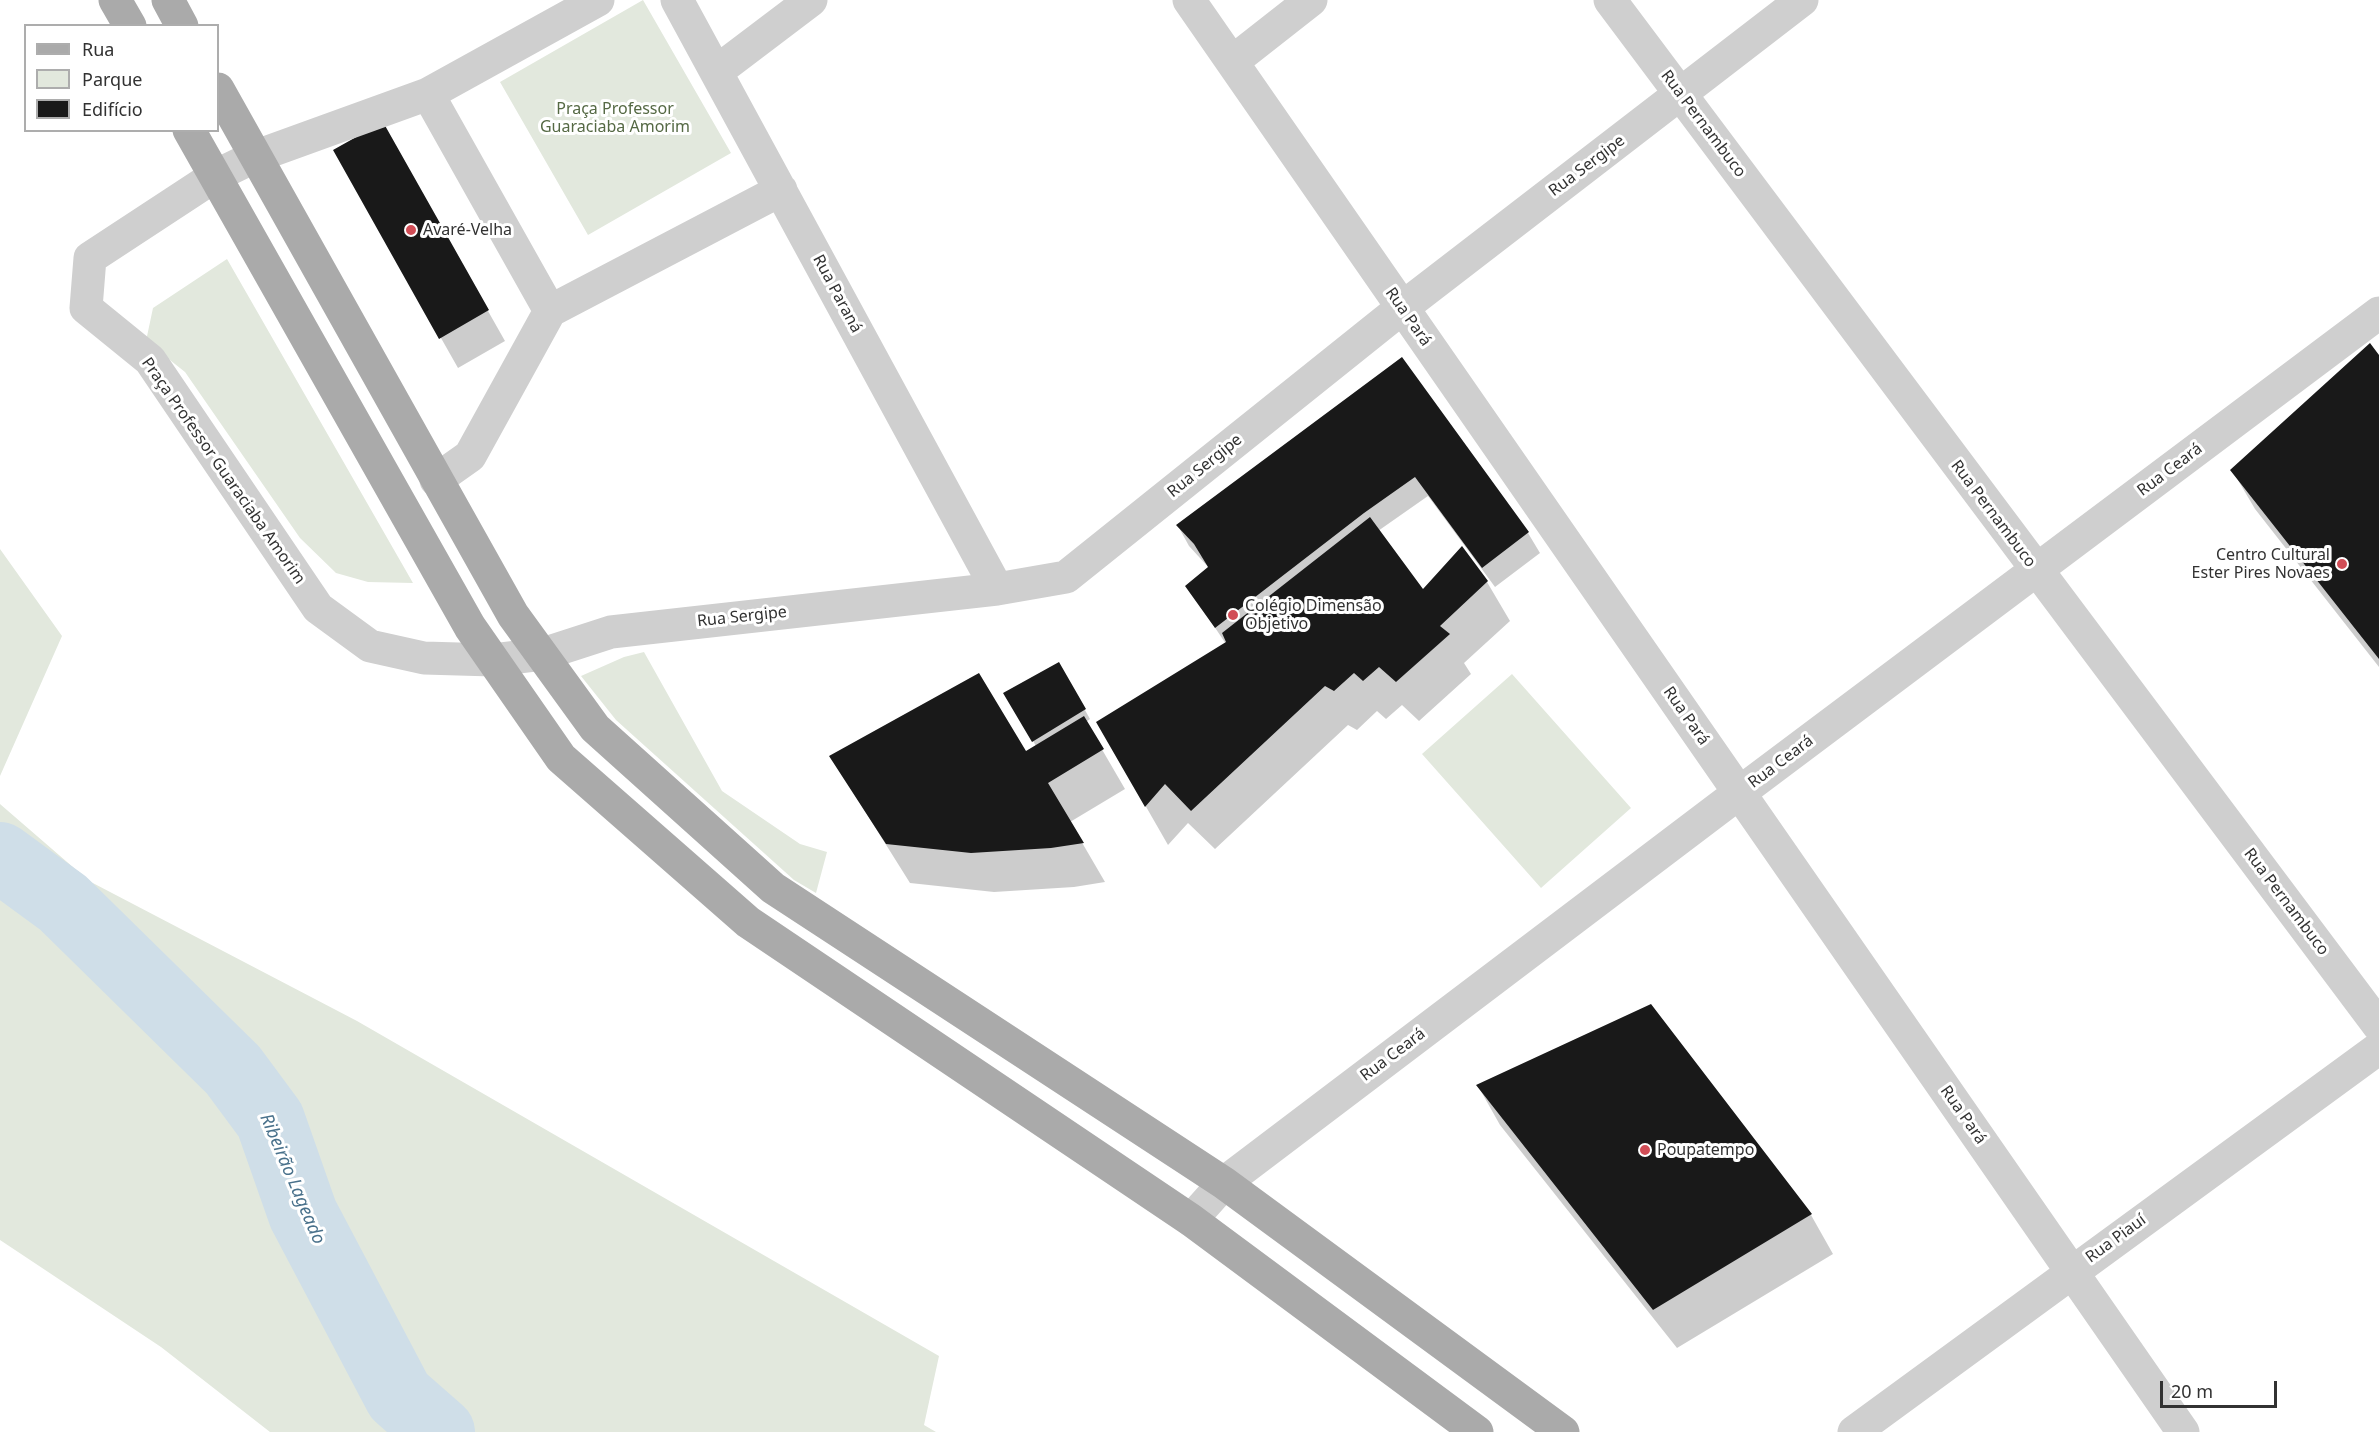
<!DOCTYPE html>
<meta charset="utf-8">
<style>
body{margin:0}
#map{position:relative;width:2379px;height:1432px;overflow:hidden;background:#fff;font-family:"Noto Sans",sans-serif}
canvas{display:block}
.legend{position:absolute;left:24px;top:24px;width:195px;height:108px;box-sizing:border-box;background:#fff;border:2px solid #adadad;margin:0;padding:8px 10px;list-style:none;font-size:18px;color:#323232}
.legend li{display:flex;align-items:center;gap:12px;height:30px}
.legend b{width:30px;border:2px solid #adadad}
.scale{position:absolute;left:2160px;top:1381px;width:117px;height:27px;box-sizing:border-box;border:3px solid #323232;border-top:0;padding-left:8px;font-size:18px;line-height:21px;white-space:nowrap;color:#323232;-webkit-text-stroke:4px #fff;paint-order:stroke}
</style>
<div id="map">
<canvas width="2379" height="1432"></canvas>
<ul class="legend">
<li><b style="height:8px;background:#aaa"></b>Rua</li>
<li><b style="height:16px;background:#e2e8dd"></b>Parque</li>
<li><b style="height:16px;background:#191919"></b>Edifício</li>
</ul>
<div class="scale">20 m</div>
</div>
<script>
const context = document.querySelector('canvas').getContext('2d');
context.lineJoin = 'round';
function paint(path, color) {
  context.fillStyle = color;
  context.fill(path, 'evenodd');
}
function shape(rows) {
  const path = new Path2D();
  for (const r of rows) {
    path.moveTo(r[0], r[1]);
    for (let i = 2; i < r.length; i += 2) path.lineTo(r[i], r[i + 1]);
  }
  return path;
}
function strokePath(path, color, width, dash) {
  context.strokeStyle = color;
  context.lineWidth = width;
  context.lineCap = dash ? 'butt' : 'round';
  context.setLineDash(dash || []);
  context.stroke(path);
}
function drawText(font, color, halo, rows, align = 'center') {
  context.font = font + ' "Noto Sans",sans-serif';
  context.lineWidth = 6;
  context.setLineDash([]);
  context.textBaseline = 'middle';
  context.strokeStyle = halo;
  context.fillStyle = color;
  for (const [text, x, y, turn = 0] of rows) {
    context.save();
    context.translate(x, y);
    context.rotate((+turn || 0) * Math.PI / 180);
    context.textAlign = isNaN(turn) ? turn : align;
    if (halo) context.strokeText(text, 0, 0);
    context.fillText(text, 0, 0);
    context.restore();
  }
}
paint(shape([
 [643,0,731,153,588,235,500,82],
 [227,259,413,583,368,582,336,573,300,538,185,372,146,341,153,308],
 [0,549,62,636,0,776],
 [644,652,722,791,800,844,827,852,816,893,794,880,616,720,581,676,624,657],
 [1512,674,1631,808,1541,888,1422,754],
 [0,804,89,881,357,1021,939,1356,924,1425,936,1432,270,1432,161,1347,0,1240]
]), '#e2e8dd');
paint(shape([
 [382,124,505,341,458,368,335,151],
 [2379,358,2379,667,2255,509,2232,470],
 [1463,444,1528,533,1540,553,1495,587,1428,496,1378,531,1423,591,1462,549,1487,582,1510,621,1464,663,1471,674,1419,721,1402,705,1386,719,1377,711,1357,730,1348,725,1215,849,1188,823,1168,845,1098,723,1226,644,1187,586,1210,569,1189,546,1178,526],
 [1059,664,1090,719,1086,722,1125,789,1070,822,1105,882,1074,887,994,892,910,883,831,757,1025,753,1036,746,1005,693],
 [1651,1006,1811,1215,1833,1254,1677,1348,1500,1125,1478,1086]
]), '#0003');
strokePath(shape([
 [0,857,63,903,233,1070,270,1120,303,1214,399,1396,440,1432]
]), '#cfdee8', 70);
paint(shape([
 [383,122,489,310,439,339,333,150],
 [2370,343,2379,355,2379,659,2230,470],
 [1402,357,1529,532,1482,568,1415,477,1364,513,1215,628,1185,586,1208,567,1194,544,1176,525],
 [1370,517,1423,589,1462,546,1488,581,1440,626,1450,634,1396,682,1379,667,1363,681,1354,673,1334,691,1325,686,1191,811,1165,784,1145,807,1096,722,1226,642,1222,633],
 [1059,662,1086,709,1032,742,1003,693],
 [979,673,1026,751,1084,716,1104,749,1048,783,1084,843,1051,848,971,853,886,844,829,756],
 [1651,1004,1812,1214,1653,1310,1476,1085]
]), '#191919');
strokePath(shape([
 [598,0,428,94,254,157,215,176,90,258,86,308,150,360,318,608,370,646,424,658,493,660,543,654,611,632,997,589,1066,577,1402,308,1802,0],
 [677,0,997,589],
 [1189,0,2183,1432],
 [1610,0,2379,1026],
 [1232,62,1311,0],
 [716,72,811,0],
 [428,94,550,311],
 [436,480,470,456,550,311,781,190],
 [1191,1220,1224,1183,1739,793,2379,313],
 [1854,1432,2379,1048]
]), '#cfcfcf', 33);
strokePath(shape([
 [115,0,130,26],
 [168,0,182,26],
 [218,89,513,615,595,728,773,888,1224,1183,1563,1432],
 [189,130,470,627,561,758,748,922,1191,1220,1477,1432]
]), '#aaa', 33);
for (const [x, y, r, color] of [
 [411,230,6,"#d14d56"],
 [2342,564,6,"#d14d56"],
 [1233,615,6,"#d14d56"],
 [1645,1150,6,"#d14d56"]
]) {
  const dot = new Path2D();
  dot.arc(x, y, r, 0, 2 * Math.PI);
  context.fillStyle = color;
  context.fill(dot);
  strokePath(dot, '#fff', 2);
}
drawText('16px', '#556944', '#fff', [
 ["Praça Professor",615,109],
 ["Guaraciaba Amorim",615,127]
]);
drawText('16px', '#323232', '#fff', [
 ["Rua Pernambuco",1703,124,53],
 ["Rua Sergipe",1587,166,-37],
 ["Rua Paraná",837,294,62],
 ["Rua Pará",1408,317,55],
 ["Rua Sergipe",1205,466,-39],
 ["Rua Ceará",2170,470,-37],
 ["Praça Professor Guaraciaba Amorim",223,471,55],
 ["Rua Pernambuco",1993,514,53],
 ["Rua Sergipe",742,617,-6],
 ["Rua Pará",1686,716,55],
 ["Rua Ceará",1781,762,-37],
 ["Rua Pernambuco",2286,902,53],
 ["Rua Ceará",1393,1055,-37],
 ["Rua Pará",1963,1115,55],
 ["Rua Piauí",2116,1239,-36]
]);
drawText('16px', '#323232', '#fff', [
 ["Avaré-Velha",423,230],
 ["Centro Cultural",2330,555,"right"],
 ["Ester Pires Novaes",2330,573,"right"],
 ["Colégio Dimensão",1245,606],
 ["Objetivo",1245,624],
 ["Poupatempo",1657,1150]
], 'left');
drawText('italic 18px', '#49718b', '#fff', [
 ["Ribeirão Lageado",292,1179,67]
]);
</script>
